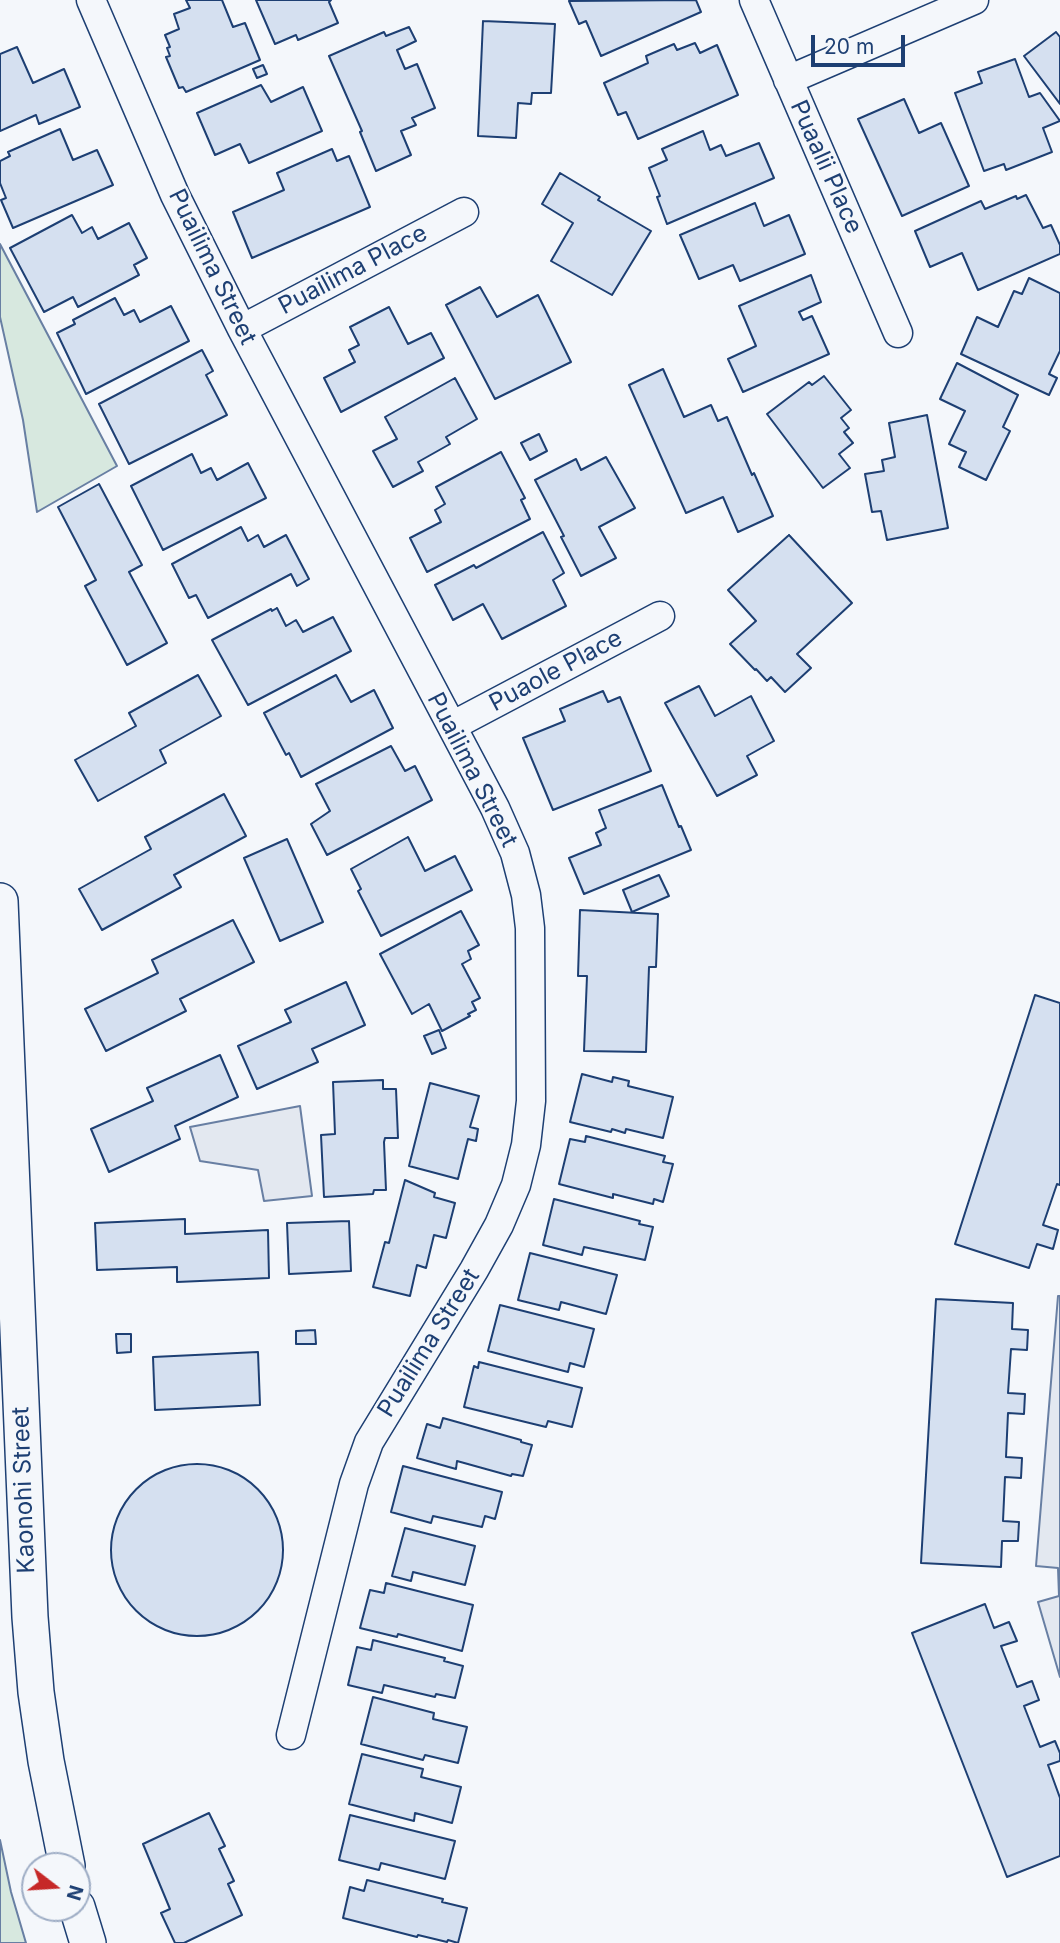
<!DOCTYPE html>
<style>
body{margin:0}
#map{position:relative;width:1060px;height:1943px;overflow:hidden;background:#f4f7fb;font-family:Inter,sans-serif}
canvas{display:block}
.north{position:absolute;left:21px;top:1852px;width:70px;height:70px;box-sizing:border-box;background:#f4f7fb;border:2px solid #9eadc5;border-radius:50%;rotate:107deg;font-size:19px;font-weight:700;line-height:28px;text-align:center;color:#1d3f73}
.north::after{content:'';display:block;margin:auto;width:24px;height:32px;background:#c62828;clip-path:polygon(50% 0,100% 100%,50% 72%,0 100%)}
.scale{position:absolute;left:811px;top:35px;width:94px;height:32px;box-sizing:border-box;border:4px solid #1d3f73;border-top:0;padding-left:9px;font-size:21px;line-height:24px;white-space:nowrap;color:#1d3f73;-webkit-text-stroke:5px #f4f7fb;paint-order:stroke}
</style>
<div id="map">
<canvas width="1060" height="1943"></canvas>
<div class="north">N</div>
<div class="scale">20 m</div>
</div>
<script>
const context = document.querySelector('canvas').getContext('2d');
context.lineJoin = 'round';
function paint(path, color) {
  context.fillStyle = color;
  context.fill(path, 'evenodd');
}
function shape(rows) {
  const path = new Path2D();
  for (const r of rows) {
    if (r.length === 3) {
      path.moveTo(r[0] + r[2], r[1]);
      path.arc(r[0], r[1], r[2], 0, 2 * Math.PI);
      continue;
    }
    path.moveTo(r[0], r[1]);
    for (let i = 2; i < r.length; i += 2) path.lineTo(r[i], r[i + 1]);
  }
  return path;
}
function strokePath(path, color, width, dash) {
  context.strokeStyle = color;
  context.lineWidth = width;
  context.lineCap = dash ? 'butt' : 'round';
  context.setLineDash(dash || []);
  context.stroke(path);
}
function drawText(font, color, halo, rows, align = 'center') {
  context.font = font + ' Inter,sans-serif';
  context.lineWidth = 5;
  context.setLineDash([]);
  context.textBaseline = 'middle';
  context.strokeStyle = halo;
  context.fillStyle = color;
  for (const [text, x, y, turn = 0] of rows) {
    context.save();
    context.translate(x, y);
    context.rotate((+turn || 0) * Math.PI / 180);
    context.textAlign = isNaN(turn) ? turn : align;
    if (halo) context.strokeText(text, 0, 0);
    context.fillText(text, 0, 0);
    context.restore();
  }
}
const green = shape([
 [0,244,117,466,37,512,23,420,0,317,0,244],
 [0,1840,11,1892,26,1943,0,1943,0,1840]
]);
paint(green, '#d7e8df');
strokePath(green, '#687fa3', 2);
const parking = shape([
 [300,1106,312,1196,264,1201,258,1170,200,1161,190,1127,300,1106],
 [1058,1296,1060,1296,1060,1677,1038,1602,1059,1596,1058,1568,1036,1566,1058,1296]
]);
paint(parking, '#e3e8f0');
strokePath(parking, '#687fa3', 2);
const building = shape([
 [186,0,222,0,233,27,245,23,260,60,186,92,183,87,179,88,166,57,170,56,167,48,170,47,165,35,179,29,174,14,190,8,186,0],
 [256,0,331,0,329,2,338,23,298,40,296,35,275,44,256,0],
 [696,0,701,12,601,56,586,21,579,24,569,1,696,0],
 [483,21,555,24,551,93,532,93,531,104,518,103,516,138,478,136,483,21],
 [409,27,416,41,397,50,405,69,417,64,435,108,412,118,416,125,401,131,411,155,376,171,360,132,362,131,329,56,384,32,386,36,409,27],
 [1056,32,1060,37,1060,104,1024,56,1056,32],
 [695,43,700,53,717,45,738,95,638,139,626,112,618,115,604,83,648,63,646,56,674,44,677,50,695,43],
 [17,47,33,83,64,69,80,107,39,124,36,115,0,131,0,54,17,47],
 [1015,59,1029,97,1040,93,1060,121,1043,128,1052,152,1006,170,1004,164,984,171,955,93,982,83,978,72,1015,59],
 [263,65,267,74,257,78,253,69,263,65],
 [261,85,271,102,303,87,322,131,249,163,240,144,215,155,197,113,261,85],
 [904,99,919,133,941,123,969,186,902,216,858,119,904,99],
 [60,129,73,160,97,150,113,185,13,228,1,200,6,198,0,183,0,161,10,156,8,152,60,129],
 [703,131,710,150,721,145,726,156,759,143,774,178,667,224,657,197,660,196,649,168,667,160,662,149,703,131],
 [332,149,337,161,349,156,370,207,252,258,233,212,284,190,277,173,332,149],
 [560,173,600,197,598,200,651,231,612,295,551,261,573,223,542,204,560,173],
 [1026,195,1043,228,1051,225,1060,245,1060,254,978,290,962,253,930,267,915,231,981,201,985,209,1016,196,1017,199,1026,195],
 [755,203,764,226,789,215,805,254,740,281,733,265,699,279,680,235,755,203],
 [72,215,82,233,92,227,98,239,129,223,147,258,134,265,139,275,78,307,73,297,44,312,10,248,72,215],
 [811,275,821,302,799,312,803,320,812,316,829,354,743,392,728,359,756,346,739,306,811,275],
 [1029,278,1060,293,1060,351,1049,374,1057,378,1049,395,961,354,977,317,998,327,1014,291,1022,294,1029,278],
 [480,287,497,317,538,295,571,362,495,399,446,305,480,287],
 [115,298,124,315,134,310,140,322,171,306,189,341,86,394,57,333,75,324,73,320,115,298],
 [389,307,408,344,431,333,444,358,341,412,324,378,355,362,349,350,359,345,350,327,389,307],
 [202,350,213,371,206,375,227,415,129,464,99,404,202,350],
 [957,363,1018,395,1003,427,1010,431,986,480,959,467,966,452,949,444,965,411,940,399,957,363],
 [663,369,684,417,711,405,718,421,727,417,752,475,754,473,773,516,738,532,723,497,686,513,629,385,663,369],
 [824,376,851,410,841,418,849,428,844,432,853,443,839,454,850,468,823,488,767,414,809,382,812,385,824,376],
 [455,378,477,419,446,437,450,444,418,462,423,471,393,487,373,451,397,439,385,417,455,378],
 [927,415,948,528,887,540,881,511,872,512,865,474,884,471,882,460,895,457,889,423,927,415],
 [539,434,547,451,530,460,521,443,539,434],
 [501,452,525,498,521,500,530,519,427,572,410,538,441,522,435,510,445,504,436,487,501,452],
 [192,454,201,473,211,468,217,480,248,463,266,498,163,550,131,486,192,454],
 [606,457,635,508,599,527,616,558,581,576,561,537,564,536,535,480,576,459,581,470,606,457],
 [99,484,142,565,129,572,167,643,127,665,85,586,96,580,58,507,99,484],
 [241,527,248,541,258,535,264,547,286,535,309,579,297,586,291,574,208,618,196,595,189,598,172,564,241,527],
 [543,532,564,573,553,580,566,606,502,639,483,604,453,620,435,585,474,565,476,568,543,532],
 [789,535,852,603,797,654,811,668,785,692,771,677,767,681,756,669,755,670,730,644,756,621,728,590,789,535],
 [277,608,286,626,296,620,303,632,333,617,351,651,248,705,212,640,271,609,272,611,277,608],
 [198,675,221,716,160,750,166,763,98,801,75,760,136,726,129,713,198,675],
 [336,675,351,702,374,690,393,728,301,777,289,753,286,755,264,713,336,675],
 [699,686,715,716,751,696,774,741,747,756,757,775,717,796,665,703,699,686],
 [603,691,608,702,620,697,651,771,553,810,523,738,565,721,560,709,603,691],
 [391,746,405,771,415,766,432,800,327,855,311,824,330,811,316,784,391,746],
 [662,785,679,827,681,826,691,850,584,894,569,858,601,845,596,833,606,828,599,810,662,785],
 [224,794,246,836,174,875,181,887,102,930,79,889,151,849,145,837,224,794],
 [408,837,425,871,455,856,472,890,381,936,358,891,361,889,351,869,408,837],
 [287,839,323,922,280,941,244,858,287,839],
 [659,875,669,896,632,912,623,890,659,875],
 [580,910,658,914,656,967,649,967,646,1052,584,1051,587,976,578,976,580,910],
 [461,911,479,945,468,951,471,959,462,964,480,998,472,1002,476,1010,468,1014,470,1016,442,1031,429,1004,412,1014,380,954,461,911],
 [233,920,254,962,180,999,186,1011,106,1051,85,1009,158,973,152,960,233,920],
 [346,982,365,1025,312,1049,318,1062,257,1089,238,1046,291,1022,285,1010,346,982],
 [1035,995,1060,1003,1060,1185,1057,1184,1043,1225,1058,1230,1053,1249,1037,1244,1029,1268,955,1244,1035,995],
 [439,1030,446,1048,432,1054,424,1036,439,1030],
 [220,1055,238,1097,175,1126,180,1139,109,1172,91,1129,153,1101,147,1088,220,1055],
 [582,1074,612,1082,613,1077,629,1081,628,1086,673,1097,663,1138,626,1129,625,1133,612,1129,611,1132,570,1122,582,1074],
 [383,1080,383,1089,396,1089,398,1138,385,1138,384,1142,386,1190,374,1190,373,1194,324,1197,321,1135,335,1134,333,1082,383,1080],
 [430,1083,479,1096,470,1127,478,1129,476,1141,468,1139,458,1179,409,1166,430,1083],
 [586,1136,665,1156,663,1162,673,1164,663,1202,654,1199,653,1204,613,1194,613,1198,559,1184,570,1139,585,1142,586,1136],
 [405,1180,435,1193,434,1197,455,1203,446,1238,434,1235,426,1268,417,1265,410,1296,373,1287,385,1242,389,1243,405,1180],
 [554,1199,640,1221,639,1224,653,1227,645,1260,584,1247,582,1255,543,1245,554,1199],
 [185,1219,185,1234,268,1230,269,1278,177,1282,177,1267,97,1270,95,1223,185,1219],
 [349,1221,351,1271,289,1274,287,1223,349,1221],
 [530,1253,617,1275,606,1314,561,1302,559,1310,518,1300,530,1253],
 [936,1299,1013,1303,1012,1329,1028,1330,1027,1350,1011,1349,1008,1393,1025,1394,1024,1414,1008,1413,1006,1457,1022,1458,1021,1478,1005,1477,1003,1521,1019,1522,1018,1541,1002,1541,1001,1567,921,1563,936,1299],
 [500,1305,594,1329,584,1367,570,1363,568,1372,488,1351,500,1305],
 [315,1330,316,1344,296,1344,296,1331,315,1330],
 [116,1334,131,1334,131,1352,117,1353,116,1334],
 [258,1352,260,1405,155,1410,153,1357,258,1352],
 [479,1362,582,1388,572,1427,548,1421,546,1427,464,1407,474,1366,478,1368,479,1362],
 [443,1418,521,1440,521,1442,532,1445,523,1476,512,1474,511,1476,457,1461,456,1469,417,1458,427,1424,440,1428,443,1418],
 [197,1550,86],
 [403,1466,502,1492,495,1519,485,1516,482,1527,433,1516,431,1523,391,1512,403,1466],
 [405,1528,475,1546,465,1585,413,1572,411,1581,392,1576,405,1528],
 [386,1583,473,1605,462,1651,398,1634,397,1637,360,1628,370,1590,384,1593,386,1583],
 [985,1604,994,1628,1009,1622,1017,1641,1001,1646,1017,1687,1032,1681,1039,1700,1024,1706,1040,1747,1055,1741,1060,1753,1060,1761,1048,1765,1060,1798,1060,1856,1007,1877,912,1633,985,1604],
 [373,1640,445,1658,444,1661,463,1666,455,1698,436,1694,435,1697,384,1685,382,1693,348,1685,357,1647,371,1650,373,1640],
 [373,1697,434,1713,433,1719,467,1727,458,1763,425,1755,423,1760,361,1744,373,1697],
 [362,1754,423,1769,421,1777,461,1787,452,1823,415,1813,414,1821,349,1804,362,1754],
 [209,1813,225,1846,219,1849,234,1881,228,1884,242,1915,184,1943,175,1943,161,1913,170,1909,143,1844,209,1813],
 [350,1815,455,1841,445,1879,381,1863,379,1870,339,1860,350,1815],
 [367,1880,443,1899,442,1902,467,1908,458,1943,448,1940,447,1942,418,1935,417,1937,343,1918,350,1887,364,1891,367,1880]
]);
paint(building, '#d5e0f0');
strokePath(building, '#1d3f73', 2);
const minor = shape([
 [91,0,175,195,242,329,495,808,515,853,526,895,530,928,531,1101,526,1145,516,1185,499,1225,474,1270,369,1442,354,1484,291,1735],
 [754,0,898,333],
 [788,80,974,0],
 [242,329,464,212],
 [452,726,660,616]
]);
const tertiary = shape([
 [0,901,30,1617,36,1692,46,1761,67,1866],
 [77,1907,88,1943]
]);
strokePath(minor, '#1d3f73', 31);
strokePath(tertiary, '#1d3f73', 38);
strokePath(minor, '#f4f7fb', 28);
strokePath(tertiary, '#f4f7fb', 35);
drawText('24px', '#1d3f73', '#f4f7fb', [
 ["Puaalii Place",826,167,66],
 ["Puailima Street",212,267,64],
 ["Puailima Place",353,270,-28],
 ["Puaole Place",556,671,-28],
 ["Puailima Street",472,770,63],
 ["Puailima Street",429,1343,-58],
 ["Kaonohi Street",24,1490,-92]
]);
</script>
